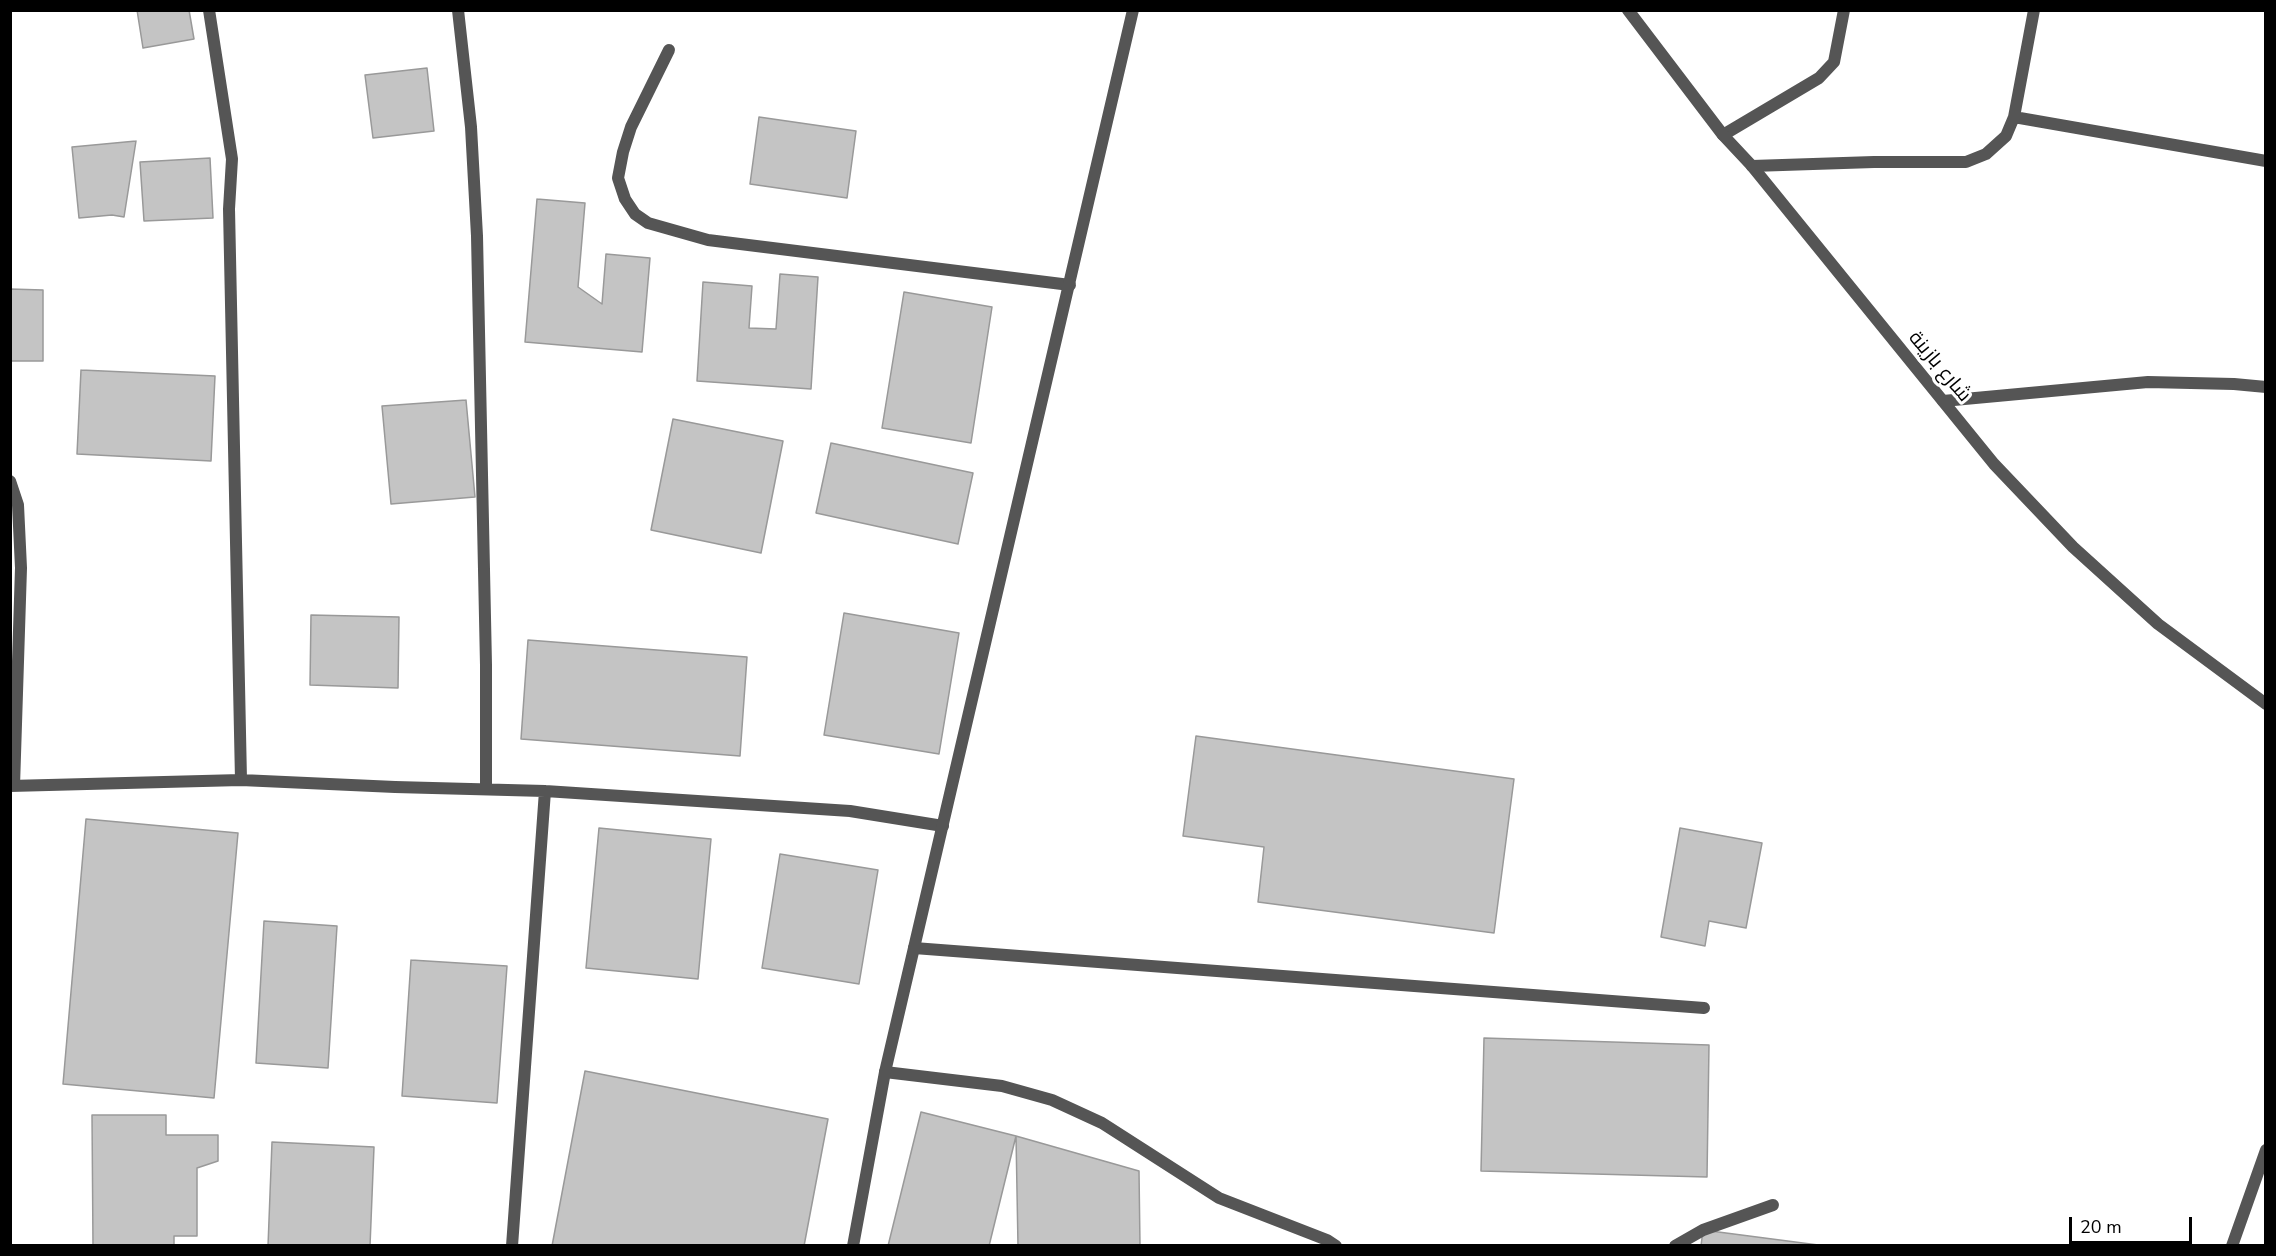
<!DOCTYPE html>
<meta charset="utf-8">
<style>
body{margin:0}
#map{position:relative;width:2276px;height:1256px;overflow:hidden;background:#fff;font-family:"Nunito Sans",sans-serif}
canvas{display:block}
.frame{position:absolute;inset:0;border:12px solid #000;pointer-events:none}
.scale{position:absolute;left:2069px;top:1217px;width:123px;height:27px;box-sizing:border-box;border:3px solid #000;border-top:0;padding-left:8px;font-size:18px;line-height:21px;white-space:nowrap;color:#000;-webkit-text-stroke:4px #fff;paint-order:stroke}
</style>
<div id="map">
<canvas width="2276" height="1256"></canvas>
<div class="frame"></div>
<div class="scale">20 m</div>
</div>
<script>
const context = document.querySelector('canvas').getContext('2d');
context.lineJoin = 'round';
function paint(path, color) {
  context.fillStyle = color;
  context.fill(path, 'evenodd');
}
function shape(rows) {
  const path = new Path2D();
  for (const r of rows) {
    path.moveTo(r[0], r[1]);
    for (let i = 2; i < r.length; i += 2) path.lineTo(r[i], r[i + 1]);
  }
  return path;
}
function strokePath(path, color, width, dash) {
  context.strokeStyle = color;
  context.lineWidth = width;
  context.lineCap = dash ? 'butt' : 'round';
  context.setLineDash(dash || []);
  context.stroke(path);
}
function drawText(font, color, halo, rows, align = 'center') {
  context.font = font + ' "Nunito Sans",Cairo,sans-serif';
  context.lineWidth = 6;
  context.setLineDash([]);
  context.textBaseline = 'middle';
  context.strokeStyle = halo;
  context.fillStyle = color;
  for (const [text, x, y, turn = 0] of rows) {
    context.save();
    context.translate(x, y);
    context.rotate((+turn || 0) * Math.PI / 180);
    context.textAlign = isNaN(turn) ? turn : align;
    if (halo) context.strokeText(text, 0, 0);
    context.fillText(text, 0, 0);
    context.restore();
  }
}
const building = shape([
 [137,10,189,10,194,39,143,48,137,10],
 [427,68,434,131,373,138,365,75,427,68],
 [759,117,856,131,847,198,750,184,759,117],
 [136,141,124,217,112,215,79,218,72,147,136,141],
 [210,158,213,218,144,221,140,162,210,158],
 [537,199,585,203,578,287,602,304,606,254,650,258,642,352,525,342,537,199],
 [780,274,818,277,811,389,697,381,703,282,752,286,749,328,776,329,780,274],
 [10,289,43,290,43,361,10,361,10,289],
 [904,292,992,307,971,443,882,428,904,292],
 [81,370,215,376,211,461,77,454,81,370],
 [466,400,475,497,391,504,382,406,466,400],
 [673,419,783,441,761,553,651,530,673,419],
 [831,443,973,473,958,544,816,513,831,443],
 [844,613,959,633,939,754,824,735,844,613],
 [311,615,399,617,398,688,310,685,311,615],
 [528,640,747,657,740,756,521,739,528,640],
 [1196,736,1514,779,1494,933,1258,902,1264,847,1183,836,1196,736],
 [86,819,238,833,214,1098,63,1084,86,819],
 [599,828,711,839,698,979,586,968,599,828],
 [1680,828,1762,843,1746,928,1709,921,1705,946,1661,937,1680,828],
 [780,854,878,870,859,984,762,968,780,854],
 [264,921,337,926,328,1068,256,1063,264,921],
 [411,960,507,966,497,1103,402,1096,411,960],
 [1484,1038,1709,1045,1707,1177,1481,1171,1484,1038],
 [585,1071,828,1119,804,1246,552,1246,585,1071],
 [921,1112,1016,1136,989,1246,888,1246,921,1112],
 [92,1115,166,1115,166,1135,218,1135,218,1161,197,1168,197,1236,174,1236,174,1246,93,1246,92,1115],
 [1016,1136,1139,1171,1140,1246,1018,1246,1016,1136],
 [272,1142,374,1147,370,1246,268,1246,272,1142],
 [1703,1230,1826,1246,1701,1246,1703,1230]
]);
paint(building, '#c4c4c4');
strokePath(building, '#999', 1.5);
strokePath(shape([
 [209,10,232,159,229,209,241,780],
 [458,10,471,127,477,236,486,665,486,788],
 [669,50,631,127,623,152,618,178,625,199,635,214,648,223,708,240,1070,285],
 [2014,117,2266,161],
 [1723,135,1819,78,1834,62,1844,10],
 [1752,166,1874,162,1966,162,1986,154,2006,136,2014,117,2034,10],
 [1943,401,2148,382,2234,384,2266,387],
 [10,481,18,505,21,568,14,786],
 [10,786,241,780,395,787,545,791,850,811,943,826],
 [914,948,1704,1008],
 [885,1072,1002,1086,1052,1100,1102,1123,1219,1198,1327,1240,1336,1246],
 [512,1246,545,791],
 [1675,1246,1703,1230,1773,1205],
 [2232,1246,2266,1150]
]), '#555', 12);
strokePath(shape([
 [1628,10,1723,135,1752,166,1994,464,2073,547,2158,624,2266,704],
 [853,1246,885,1072,1133,10]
]), '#555', 12);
drawText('20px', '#000', '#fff', [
 ["شارع بازينة",1939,367,50]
]);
</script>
